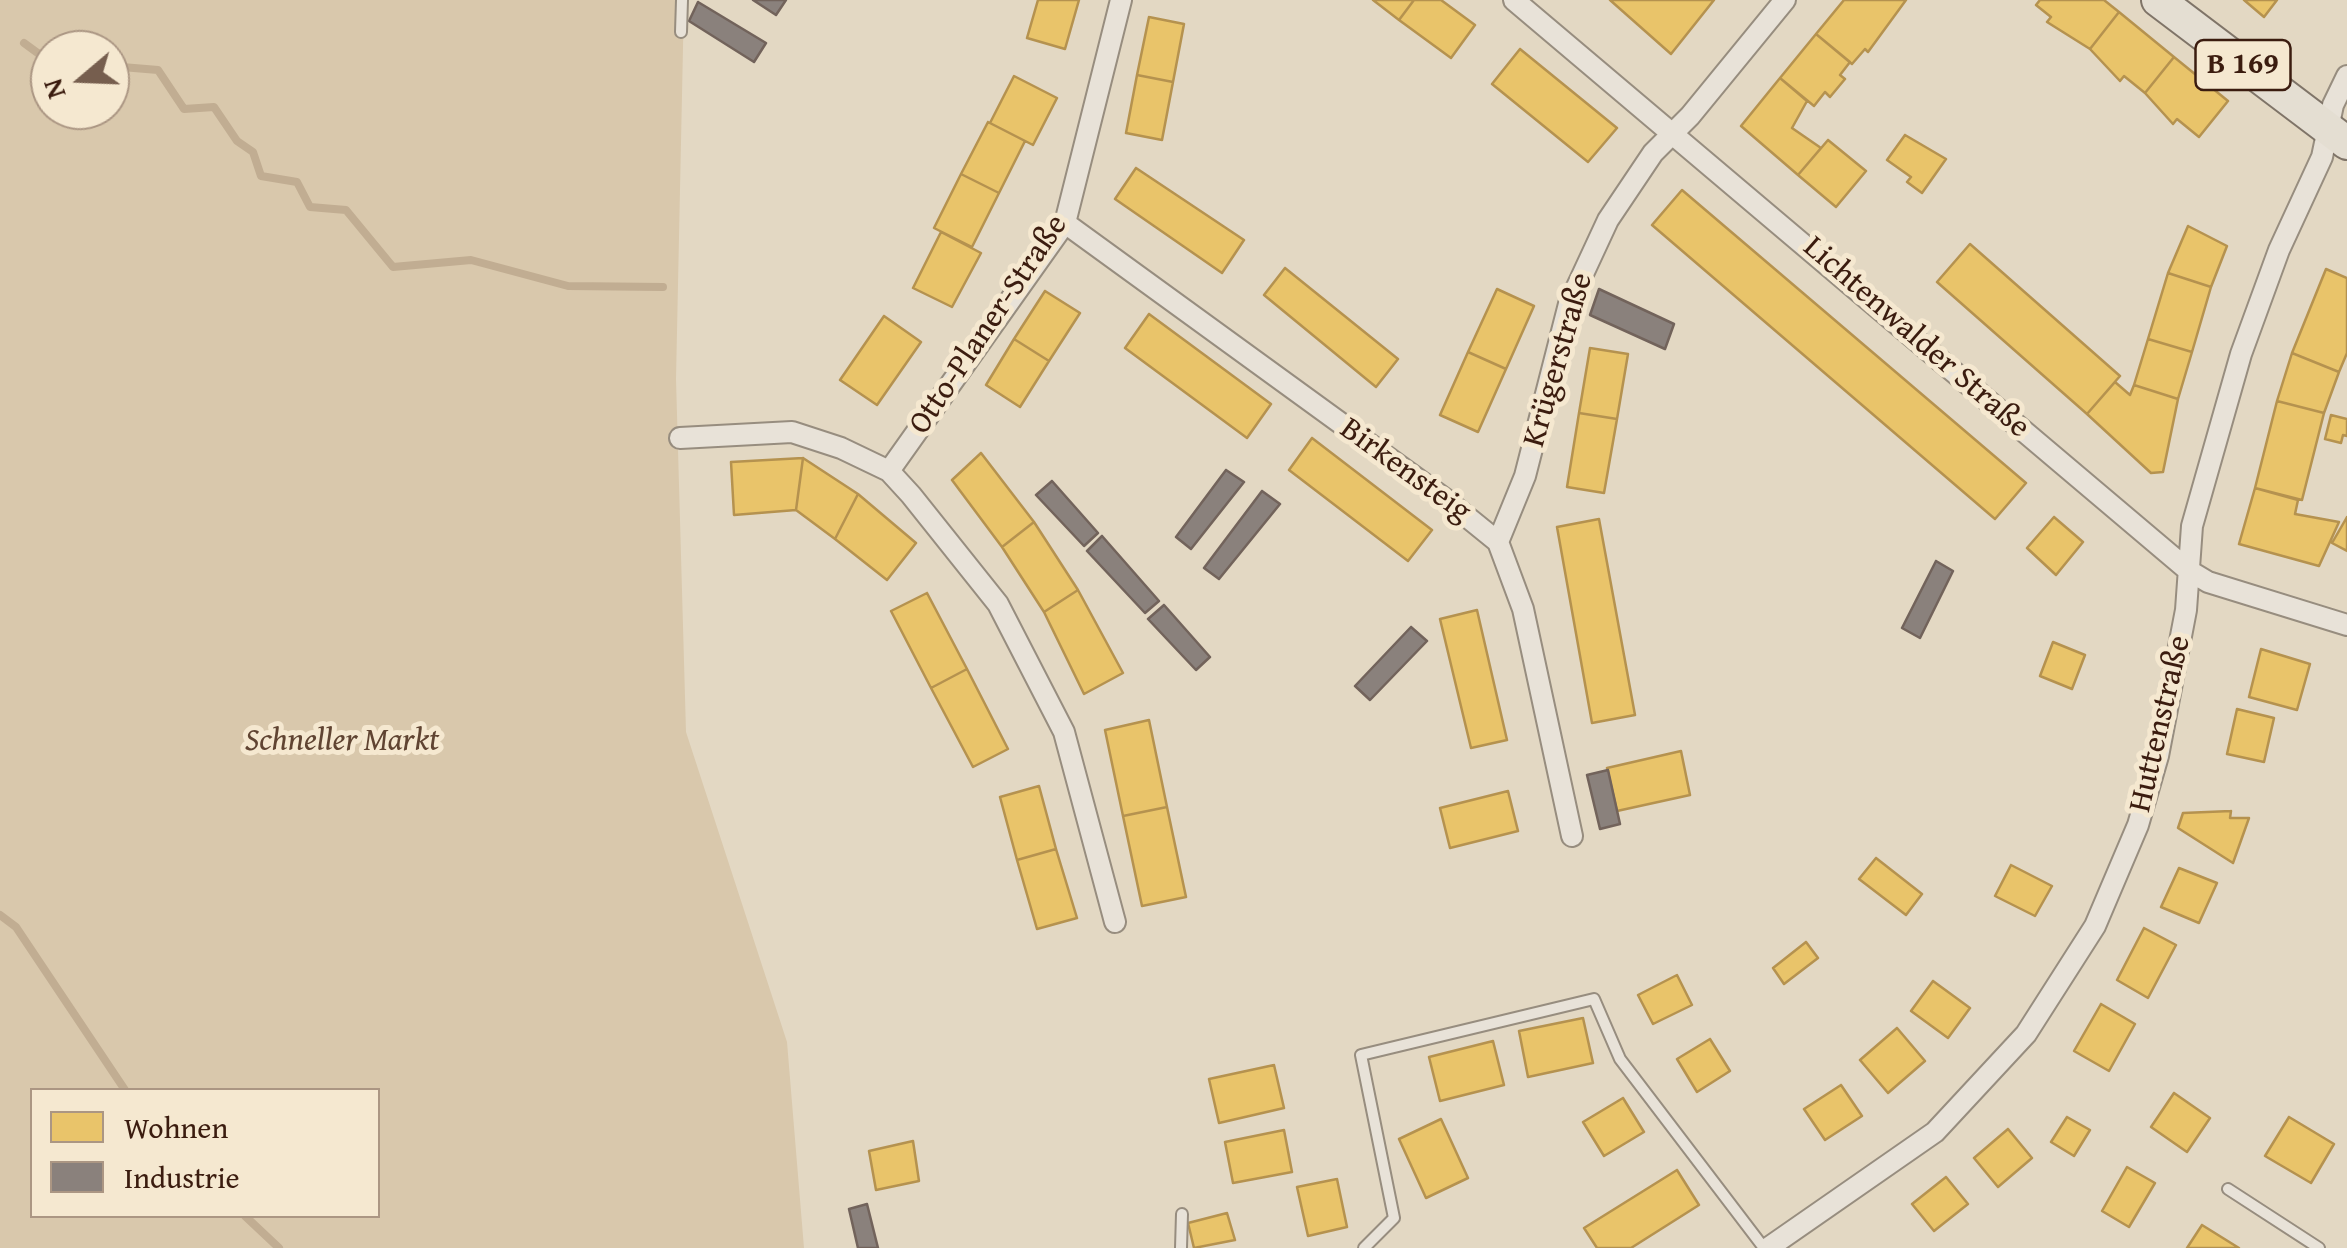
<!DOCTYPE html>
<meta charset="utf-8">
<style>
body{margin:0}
#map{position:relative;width:2347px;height:1248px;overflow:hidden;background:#e3d8c3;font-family:"Gentium Book Plus",serif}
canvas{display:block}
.legend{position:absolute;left:30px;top:1088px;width:350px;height:130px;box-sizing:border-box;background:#f5e8d0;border:2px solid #ab9683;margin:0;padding:12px 18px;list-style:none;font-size:30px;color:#3b1c0f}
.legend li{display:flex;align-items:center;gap:20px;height:50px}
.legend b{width:50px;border:2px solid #ab9683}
.north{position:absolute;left:30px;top:30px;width:100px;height:100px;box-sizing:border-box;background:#f5e8d0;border:2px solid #ab9683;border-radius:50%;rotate:251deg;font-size:28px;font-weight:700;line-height:40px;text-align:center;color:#3b1c0f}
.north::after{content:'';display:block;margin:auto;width:35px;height:45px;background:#765e4e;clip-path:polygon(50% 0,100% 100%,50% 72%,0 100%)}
</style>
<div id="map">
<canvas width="2347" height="1248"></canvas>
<ul class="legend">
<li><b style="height:28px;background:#e9c46a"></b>Wohnen</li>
<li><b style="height:28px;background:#8a817c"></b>Industrie</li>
</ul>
<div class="north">N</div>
</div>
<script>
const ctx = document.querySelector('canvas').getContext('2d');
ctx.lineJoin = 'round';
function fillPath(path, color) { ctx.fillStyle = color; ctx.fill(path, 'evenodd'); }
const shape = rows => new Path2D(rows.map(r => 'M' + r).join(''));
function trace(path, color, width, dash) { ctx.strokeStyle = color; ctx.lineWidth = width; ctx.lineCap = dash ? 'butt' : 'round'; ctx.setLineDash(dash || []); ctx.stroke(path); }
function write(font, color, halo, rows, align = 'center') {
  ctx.font = font + ' "Gentium Book Plus",serif'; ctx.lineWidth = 10; ctx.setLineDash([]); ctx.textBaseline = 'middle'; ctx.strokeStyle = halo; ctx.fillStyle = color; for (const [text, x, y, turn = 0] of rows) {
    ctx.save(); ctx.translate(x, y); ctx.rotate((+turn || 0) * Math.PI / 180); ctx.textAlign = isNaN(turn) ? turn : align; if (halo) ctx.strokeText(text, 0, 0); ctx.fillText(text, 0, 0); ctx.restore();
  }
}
const green = shape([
 [0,0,684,0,676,379,686,732,787,1042,804,1248,0,1248],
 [50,50,110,50,110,110,50,110],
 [32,1090,378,1090,378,1216,32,1216]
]);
const homes = shape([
 [1038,0,1079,0,1065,49,1027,38,1038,0],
 [1373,0,1414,0,1399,20,1373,0],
 [1414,0,1441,0,1475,25,1451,58,1399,20,1414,0],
 [1610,0,1714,0,1671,54,1610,0],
 [1844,0,1906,0,1868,52,1865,49,1852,64,1816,34,1844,0],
 [2040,0,2104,0,2119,12,2090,49,2047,22,2051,17,2036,5,2040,0],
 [2244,0,2277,0,2264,17,2244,0],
 [2119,12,2174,57,2145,93,2124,76,2120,81,2090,49,2119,12],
 [1149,17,1184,24,1173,82,1137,75,1149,17],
 [1816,34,1850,62,1840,75,1845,79,1830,97,1825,92,1814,106,1780,78,1816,34],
 [1520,49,1617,128,1588,162,1492,84,1520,49],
 [2174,57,2228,101,2199,137,2177,119,2173,124,2145,93,2174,57],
 [1137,75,1173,82,1162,140,1126,133,1137,75],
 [1014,76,1057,98,1033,145,990,123,1014,76],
 [1780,78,1807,101,1792,128,1821,148,1798,175,1741,126,1780,78],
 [988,122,1025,141,999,193,961,174,988,122],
 [1905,135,1946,159,1922,193,1907,182,1911,177,1887,160,1905,135],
 [1828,140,1866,171,1836,207,1798,175,1828,140],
 [1136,168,1244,240,1222,273,1115,199,1136,168],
 [961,174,999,193,972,247,934,228,961,174],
 [1682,190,2026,483,1995,519,1652,225,1682,190],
 [2188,226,2227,246,2211,287,2168,273,2188,226],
 [941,232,981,253,952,307,913,288,941,232],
 [1970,244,2120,376,2087,414,1937,282,1970,244],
 [1285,268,1398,359,1376,387,1264,295,1285,268],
 [2326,269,2347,278,2347,353,2339,372,2292,353,2326,269],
 [2168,273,2211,287,2192,352,2148,339,2168,273],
 [1497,289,1534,306,1506,369,1468,352,1497,289],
 [1045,291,1080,313,1049,361,1014,339,1045,291],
 [1149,314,1271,404,1247,438,1125,348,1149,314],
 [884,316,921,342,877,405,840,380,884,316],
 [1014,339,1049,361,1020,407,986,385,1014,339],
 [2148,339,2192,352,2178,399,2134,385,2148,339],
 [1590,348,1628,354,1617,419,1579,413,1590,348],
 [1468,352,1506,369,1478,432,1440,415,1468,352],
 [2292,353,2339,372,2324,413,2277,401,2292,353],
 [2115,382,2130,395,2134,385,2178,399,2163,472,2151,473,2087,414,2115,382],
 [2277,401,2324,413,2302,500,2255,488,2277,401],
 [1579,413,1617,419,1604,493,1567,487,1579,413],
 [2331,415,2347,419,2347,436,2343,435,2341,443,2325,439,2331,415],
 [1312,438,1432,530,1408,561,1289,470,1312,438],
 [981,453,1034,522,1002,547,952,480,981,453],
 [803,458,858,494,835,539,796,510,803,458],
 [803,458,796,510,734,515,731,462,803,458],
 [2255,488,2298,500,2295,514,2339,522,2319,566,2239,544,2255,488],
 [858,494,916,543,887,580,835,539,858,494],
 [2054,517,2083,542,2056,575,2027,548,2054,517],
 [2347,517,2347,551,2332,543,2347,517],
 [1599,519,1635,715,1592,723,1557,527,1599,519],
 [1034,522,1078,590,1044,612,1002,547,1034,522],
 [1078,590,1123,673,1084,694,1044,612,1078,590],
 [927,593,967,669,931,688,891,611,927,593],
 [1477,610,1507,740,1471,748,1440,619,1477,610],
 [2053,642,2085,655,2072,689,2040,676,2053,642],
 [2261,649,2310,664,2297,710,2249,697,2261,649],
 [967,669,1008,749,973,767,931,688,967,669],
 [2237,709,2274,718,2264,762,2227,754,2237,709],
 [1149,720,1167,807,1123,816,1105,730,1149,720],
 [1681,751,1690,795,1617,811,1607,768,1681,751],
 [1039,786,1056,849,1017,860,1000,797,1039,786],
 [1508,791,1518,831,1450,848,1440,808,1508,791],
 [1167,807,1186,897,1142,906,1123,816,1167,807],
 [2231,811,2230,818,2249,818,2233,863,2178,828,2183,813,2231,811],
 [1056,849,1077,918,1037,929,1017,860,1056,849],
 [1876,858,1922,894,1906,915,1859,879,1876,858],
 [2011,865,2052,886,2035,916,1995,896,2011,865],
 [2179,868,2217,883,2199,923,2161,907,2179,868],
 [2144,928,2176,945,2148,998,2117,980,2144,928],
 [1806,942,1818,958,1784,984,1773,968,1806,942],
 [1677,975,1692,1005,1653,1024,1638,995,1677,975],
 [1933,981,1970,1008,1948,1038,1911,1011,1933,981],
 [2101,1004,2135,1024,2109,1071,2074,1051,2101,1004],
 [1583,1018,1593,1063,1528,1077,1519,1031,1583,1018],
 [1897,1028,1925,1061,1888,1093,1860,1060,1897,1028],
 [1710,1039,1730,1071,1697,1092,1677,1059,1710,1039],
 [1493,1041,1504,1085,1440,1101,1429,1057,1493,1041],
 [1274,1065,1284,1108,1219,1123,1209,1079,1274,1065],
 [1841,1085,1862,1116,1825,1140,1804,1109,1841,1085],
 [2174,1093,2210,1118,2187,1152,2151,1127,2174,1093],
 [1623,1098,1644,1132,1604,1156,1583,1122,1623,1098],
 [2067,1117,2090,1130,2074,1156,2051,1142,2067,1117],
 [2289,1117,2334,1144,2311,1183,2265,1156,2289,1117],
 [1441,1119,1468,1178,1426,1198,1399,1139,1441,1119],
 [2008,1129,2032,1158,1998,1187,1974,1158,2008,1129],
 [1284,1130,1292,1172,1233,1183,1225,1142,1284,1130],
 [913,1141,919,1181,876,1190,869,1151,913,1141],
 [2127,1167,2155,1183,2129,1227,2102,1211,2127,1167],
 [1677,1170,1699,1205,1631,1248,1597,1248,1584,1228,1677,1170],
 [1946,1177,1968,1204,1934,1231,1912,1204,1946,1177],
 [1337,1179,1347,1227,1308,1236,1297,1187,1337,1179],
 [1227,1213,1235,1240,1194,1248,1188,1223,1227,1213],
 [2202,1225,2239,1248,2187,1248,2202,1225]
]);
const industry = shape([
 [753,0,786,0,776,15,753,0],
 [698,2,766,43,754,62,689,21,698,2],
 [1599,289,1674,324,1665,349,1590,315,1599,289],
 [1226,470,1244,482,1191,549,1176,537,1226,470],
 [1052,481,1098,533,1084,546,1036,495,1052,481],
 [1262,491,1280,504,1219,579,1204,568,1262,491],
 [1102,536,1159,601,1145,613,1087,551,1102,536],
 [1936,561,1953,571,1920,638,1902,628,1936,561],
 [1164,605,1210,657,1196,670,1148,619,1164,605],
 [1411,627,1427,641,1370,700,1355,686,1411,627],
 [1608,770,1620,824,1600,829,1587,775,1608,770],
 [867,1204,878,1248,858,1248,849,1209,867,1204]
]);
const stream = shape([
 [24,43,50,62],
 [110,66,158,70,184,109,214,107,237,141,253,152,261,176,297,182,310,207,346,210,393,267,471,260,568,286,663,287],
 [0,915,16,927,125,1090],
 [245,1216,279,1248]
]);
const service = shape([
 [681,32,682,0],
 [2228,1189,2319,1248],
 [1181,1248,1182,1214],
 [1364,1248,1394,1218,1361,1055,1594,999,1620,1059,1764,1248]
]);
const minor = shape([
 [1514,0,2188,570,2208,582,2347,625],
 [1065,223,1445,499,1498,542,1523,609,1572,836],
 [680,438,792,432,841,448,889,471,911,495,998,604,1064,732,1115,922],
 [889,471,1065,223,1121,0],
 [1498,542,1525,476,1569,304,1608,220,1653,153,1690,116,1785,0],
 [1768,1248,1935,1132,2026,1034,2095,926,2138,825,2158,756,2186,610,2192,526,2241,354,2279,250,2322,157,2333,105,2347,76]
]);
const primary = shape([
 [2158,0,2347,143]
]);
const shields = [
 [2243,65,95]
];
const shieldNames = [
 ["B 169",2243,65]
];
const streetNames = [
 ["Otto-Planer-Straße",989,325,-56],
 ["Lichtenwalder Straße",1916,338,41],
 ["Krügerstraße",1559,360,-74],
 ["Birkensteig",1405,471,36],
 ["Huttenstraße",2161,724,-77]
];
const parkNames = [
 ["Schneller Markt",342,742]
];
fillPath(green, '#d9c8ac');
fillPath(homes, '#e9c46a');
trace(homes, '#b5924f', 2.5);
fillPath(industry, '#8a817c');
trace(industry, '#72635b', 2.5);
trace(stream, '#c1ad92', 8);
trace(service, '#978d7f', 14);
trace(minor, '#978d7f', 24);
trace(primary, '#7f7468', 36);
trace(service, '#e8e2d8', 10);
trace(minor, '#e8e2d8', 20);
trace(primary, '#e4ded2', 32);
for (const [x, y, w] of shields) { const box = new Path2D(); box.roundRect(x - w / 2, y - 25, w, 50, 8); ctx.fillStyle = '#f5e8d0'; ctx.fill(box); trace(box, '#3b1c0f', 2.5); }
write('bold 30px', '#3b1c0f', null, shieldNames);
write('32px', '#3b1c0f', '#f5e8d0', streetNames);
write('italic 32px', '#604432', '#f5e8d0', parkNames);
</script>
